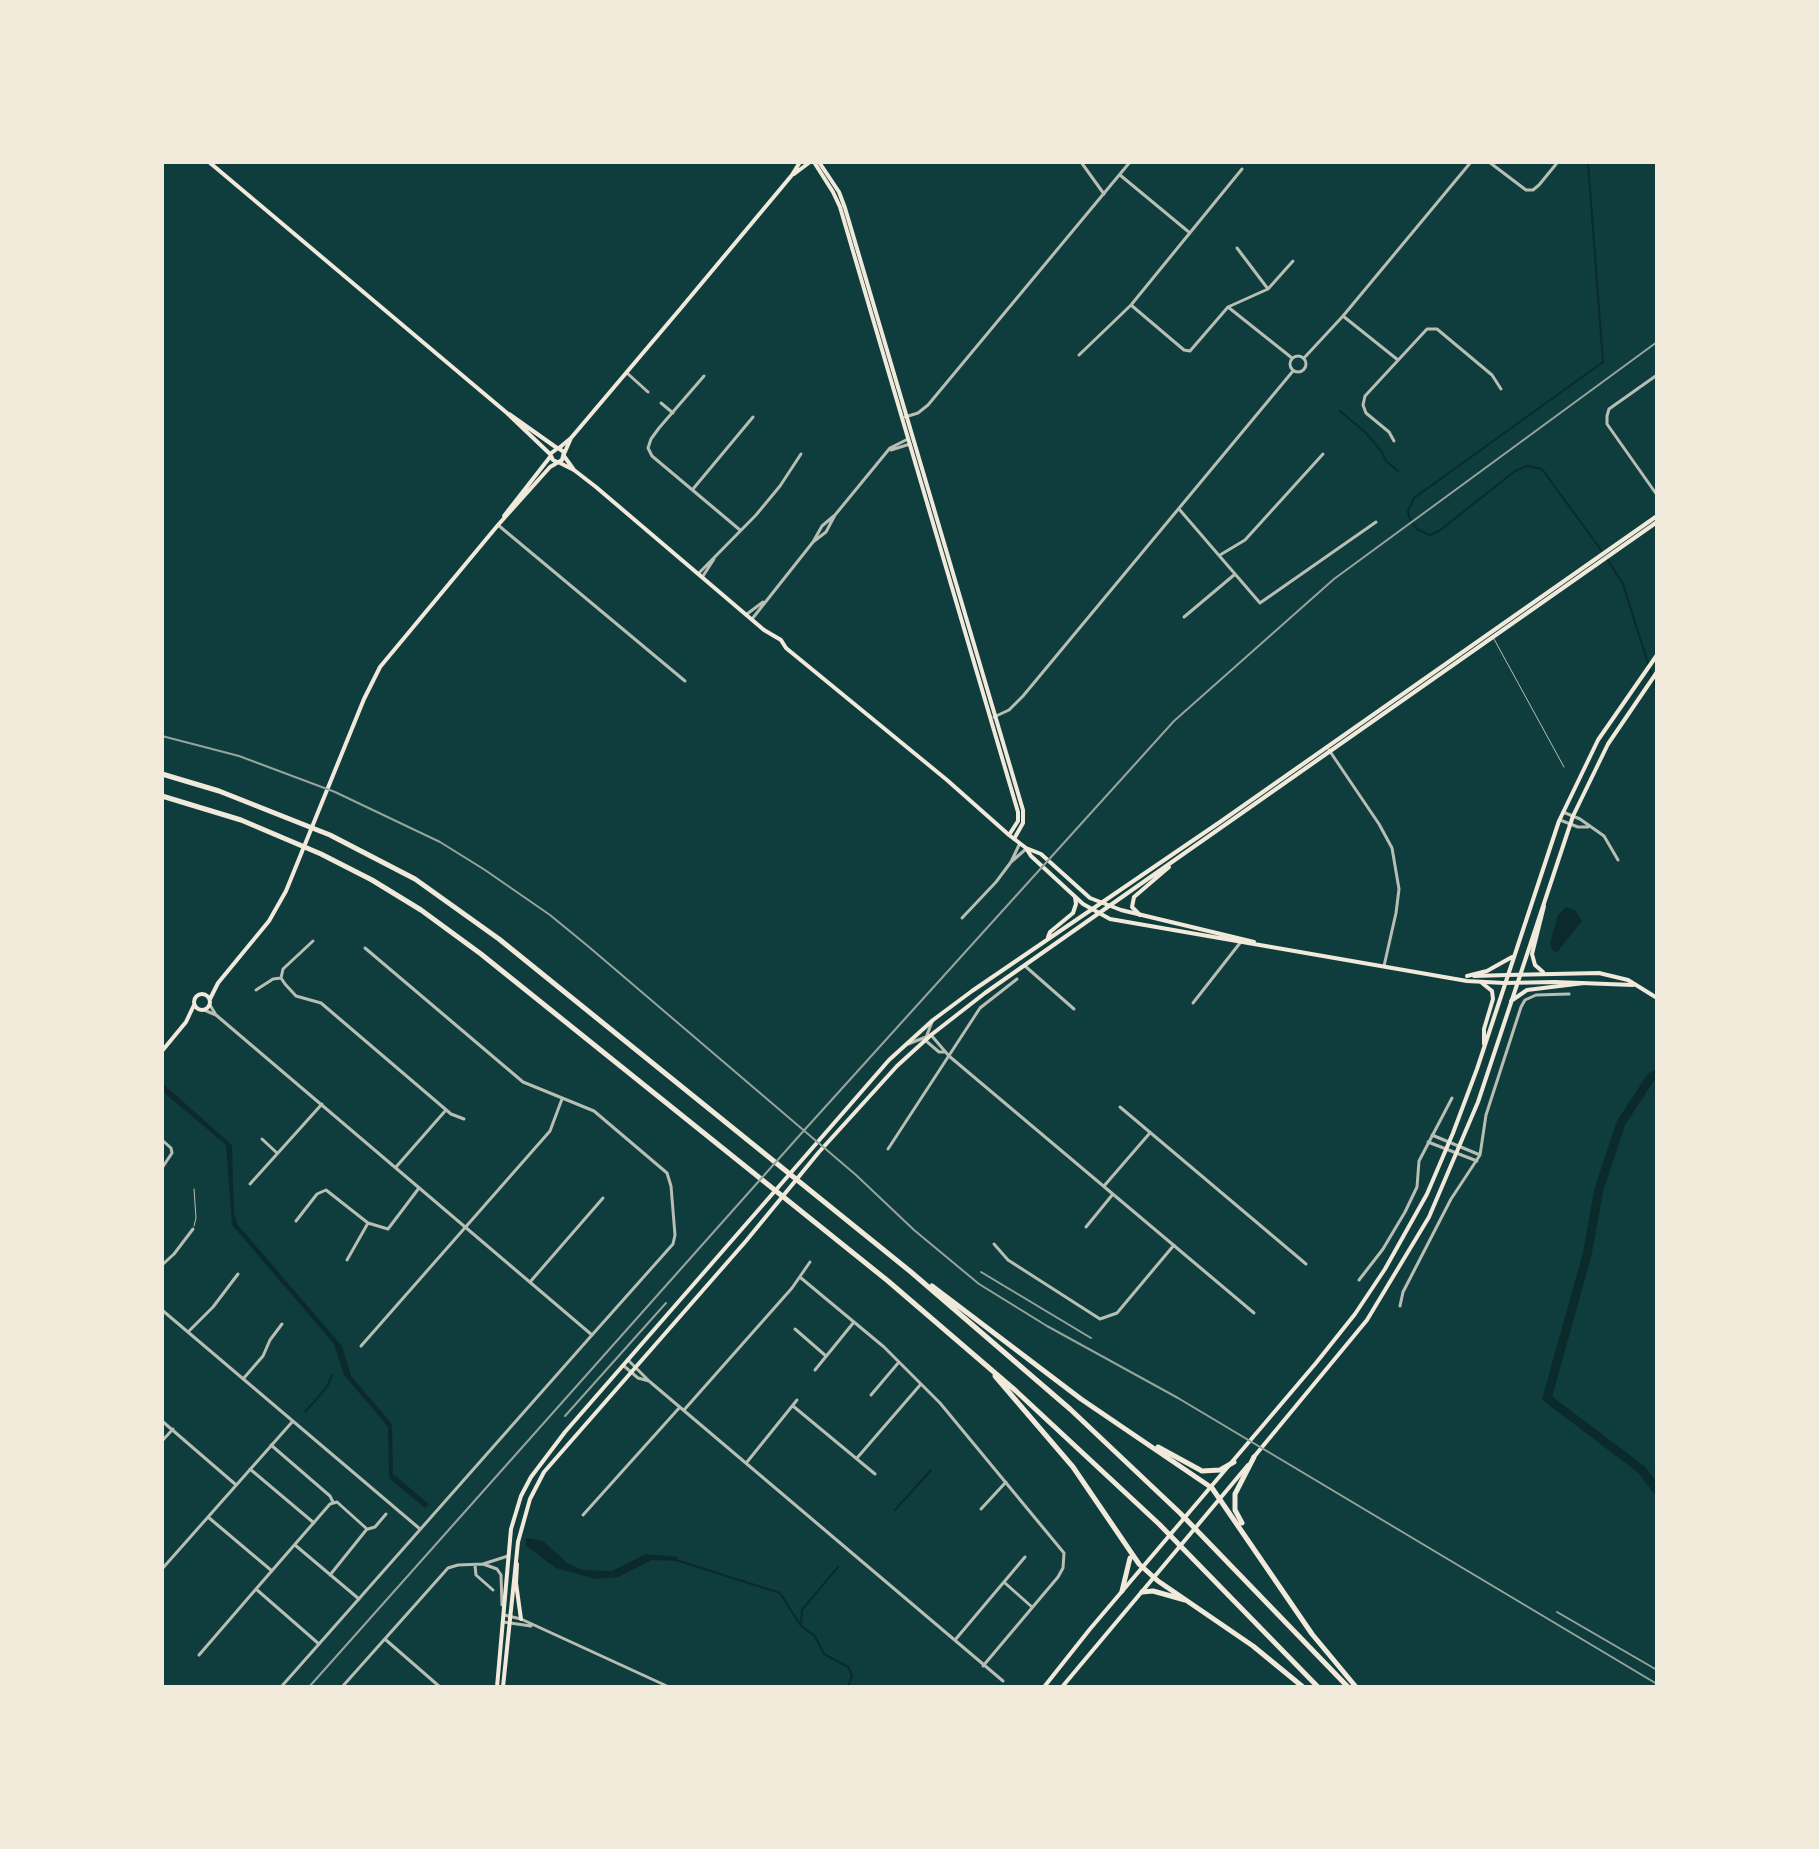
<!DOCTYPE html>
<style>
body{margin:0}
#map{position:relative;width:1819px;height:1849px;overflow:hidden;background:#0f3d3e;font-family:Roboto,sans-serif}
canvas{display:block}
.frame{position:absolute;inset:0;border:164px solid #f1e9da;pointer-events:none}
</style>
<div id="map">
<canvas width="1819" height="1849"></canvas>
<div class="frame"></div>
</div>
<script>
const ctx = document.querySelector('canvas').getContext('2d');
ctx.lineJoin = 'round';
function fillPath(path, color) { ctx.fillStyle = color; ctx.fill(path, 'evenodd'); }
const shape = rows => new Path2D(rows.map(r => 'M' + r).join(''));
function trace(path, color, width, dash) { ctx.strokeStyle = color; ctx.lineWidth = width; ctx.lineCap = dash ? 'butt' : 'round'; ctx.setLineDash(dash || []); ctx.stroke(path); }
const water = shape([
 [1566,907,1575,910,1582,921,1557,952,1552,950,1550,943,1558,915],
 [162,1083,232,1145,234,1213,238,1225,342,1346,351,1376,392,1424,393,1474,429,1504,425,1508,389,1478,388,1427,344,1375,334,1344,232,1225,226,1145,162,1091],
 [526,1538,543,1541,567,1563,583,1570,612,1571,646,1554,678,1557,678,1561,652,1560,618,1577,596,1579,556,1568,526,1546]
]);
const stream = shape([
 [1588,162,1603,362,1414,498,1408,511,1409,517,1417,529,1430,535,1439,531,1515,471,1527,466,1542,469,1604,554],
 [1340,411,1365,432,1382,452,1386,461,1398,471],
 [1607,559,1623,584,1657,692],
 [305,1412,327,1387,332,1375],
 [895,1510,931,1470],
 [676,1560,780,1593,801,1626,815,1636,824,1654,848,1667,852,1675,848,1687],
 [801,1625,802,1610,838,1567]
]);
const river = shape([
 [1657,1074,1651,1077,1621,1123,1599,1189,1587,1255,1547,1398,1642,1470,1657,1490]
]);
const service = shape([
 [1494,639,1564,767],
 [194,1189,196,1218,194,1226]
]);
const minor = shape([
 [1081,162,1104,194],
 [1489,162,1526,190,1533,190,1539,185,1557,163],
 [1120,175,1190,233],
 [1237,248,1268,289],
 [1131,305,1184,350,1190,351,1228,307,1268,289,1293,261],
 [1228,307,1292,358],
 [1343,316,1398,360],
 [1079,355,1131,305,1242,169],
 '1290 364a8 8 0 1 1 16 0a8 8 0 1 1-16 0Z',
 [1304,358,1343,316,1471,162],
 [627,373,648,392],
 [1657,375,1609,409,1607,416,1607,424,1657,495],
 [704,376,659,428,651,439,648,448,652,456,740,530],
 [661,403,673,413],
 [1394,441,1389,432,1366,413,1363,405,1365,396,1427,329,1437,329,1492,375,1501,389],
 [891,450,910,444],
 [693,489,753,417],
 [1179,509,1260,603,1376,522],
 [498,525,685,681],
 [813,542,826,532,835,515,890,448,908,439],
 [1220,555,1245,540,1323,454],
 [698,574,756,515,780,486,801,454],
 [703,576,714,559],
 [747,614,763,602],
 [1184,617,1234,575],
 [752,619,813,542,822,526,835,515],
 [994,717,1009,710,1023,696,1293,371],
 [1329,750,1379,824,1392,848,1399,889,1396,913,1384,966],
 [1563,812,1580,819,1604,836,1618,860],
 [1560,820,1578,827,1588,827],
 [1011,862,1026,849],
 [962,918,996,882,1011,862,1020,843],
 [313,941,283,969,281,978,285,984,296,996,321,1003,451,1114,464,1119],
 [365,948,523,1082,594,1111,667,1173,671,1186,675,1235,673,1244,592,1335],
 [1025,966,1074,1009],
 [256,990,273,979,281,978],
 [1193,1003,1240,943],
 [932,1022,925,1040,939,1052,945,1052],
 [908,1044,931,1035,949,1056,1254,1313],
 [1120,1107,1306,1264],
 [1432,1135,1480,1155],
 [262,1139,277,1153],
 [162,1140,171,1148,172,1153,162,1168],
 [1428,1142,1477,1161],
 [888,1149,980,1008,1017,979],
 [396,1167,446,1110],
 [250,1184,322,1104],
 [1104,1186,1149,1134],
 [296,1221,317,1194,326,1190,368,1223,388,1229,419,1188],
 [1086,1227,1113,1194],
 [994,1244,1008,1260,1100,1319,1117,1313,1174,1245],
 [347,1260,368,1223],
 [162,1265,174,1254,193,1229],
 [801,1278,884,1347,940,1403,1064,1553,1063,1568,1058,1577,983,1666],
 [1359,1280,1383,1249,1405,1212,1417,1187,1419,1161,1452,1098],
 [530,1282,603,1198],
 [1400,1306,1403,1292,1451,1199,1480,1155,1486,1115,1521,1007,1525,1000,1536,995,1569,994],
 [162,1310,420,1529],
 [795,1329,826,1356],
 [188,1332,213,1307,238,1274],
 [361,1346,550,1131,562,1099],
 [629,1361,649,1381,1003,1681],
 [624,1366,638,1378,649,1381],
 [815,1370,854,1322],
 [243,1379,263,1356,270,1340,282,1324],
 [871,1395,899,1362],
 [793,1406,875,1474],
 [684,1410,792,1288,810,1262],
 [162,1421,235,1484],
 [162,1441,173,1429],
 [271,1445,330,1496,333,1502],
 [857,1458,921,1384],
 [747,1462,797,1400],
 [250,1469,314,1523],
 [981,1509,1006,1482],
 [583,1515,680,1407],
 [208,1517,272,1571],
 [368,1529,375,1527,386,1514],
 [295,1545,359,1599],
 [483,1564,497,1569,501,1575,502,1605],
 [475,1565,476,1575,493,1590],
 [162,1569,293,1421],
 [1005,1583,1032,1607],
 [256,1589,330,1504,337,1502,367,1529,330,1575],
 [504,1615,521,1619,669,1687],
 [503,1622,531,1626],
 [386,1640,440,1687],
 [955,1640,1025,1557],
 [199,1655,256,1589,319,1644],
 [342,1687,448,1568,458,1565,483,1564,508,1556]
]);
const tertiary = shape([
 [905,417,918,413,928,405,1130,162],
 [210,1005,216,1015,592,1335,281,1687],
 [204,1010,216,1015]
]);
const secondary = shape([
 [209,162,507,413,550,454],
 [814,162,833,192,840,207,1018,812,1018,821,1009,835],
 [819,162,839,192,845,208,1023,810,1023,823,1014,839],
 [794,174,810,162],
 [509,414,557,448],
 [559,448,571,438,681,308,792,175,800,162],
 [564,454,571,438],
 [564,456,574,470],
 [558,462,574,470,596,487,764,630,781,640,786,648,947,780,1009,835,1026,848,1041,854,1090,898,1121,910,1254,942],
 [504,516,550,457],
 [1026,848,1031,856,1083,904,1110,919,1467,981,1504,983],
 [1474,976,1507,975],
 '194 1002a8 8 0 1 1 16 0a8 8 0 1 1-16 0Z',
 [210,999,218,983,269,921,286,891,364,699,380,667,498,525,550,467,562,460,564,452,558,448,550,454,553,460,557,462],
 [162,1051,186,1022,194,1005]
]);
const primary = shape([
 [1507,975,1599,973,1628,980,1657,998],
 [1505,983,1555,982,1633,985]
]);
const trunk = shape([
 [1140,915,1132,907,1134,897,1169,867],
 [1048,937,1050,932,1073,913,1076,904,1075,897],
 [1543,972,1535,965,1532,954,1544,906],
 [1467,976,1487,971,1512,957],
 [1482,983,1492,991,1493,999,1484,1029,1484,1044],
 [1511,1001,1527,990,1584,983],
 [1253,1458,1367,1320,1429,1217,1478,1102,1573,816,1608,744,1657,672],
 [517,1564,516,1583,521,1619],
 [497,1687,511,1529,521,1496,531,1477,565,1432,889,1060,933,1020,972,991,1220,822,1657,516],
 [503,1687,518,1542,530,1499,544,1472,746,1241,819,1152,897,1066,931,1035,985,993,1657,522],
 [1044,1687,1090,1629,1316,1363,1355,1314,1385,1269,1427,1194,1453,1133,1477,1069,1559,821,1598,740,1657,655],
 [1062,1687,1248,1465]
]);
const motorway = shape([
 [162,774,219,791,330,835,415,879,499,939,911,1272,1070,1409,1180,1513,1348,1687],
 [162,796,241,820,321,854,372,880,421,910,481,954,888,1281,1016,1391,1159,1524,1318,1687],
 [932,1286,1081,1399,1212,1488,1312,1634,1356,1687],
 [995,1376,1073,1467,1139,1564,1158,1581,1253,1646,1303,1687],
 [1158,1447,1202,1471,1220,1470,1234,1462],
 [1242,1523,1235,1510,1235,1494,1254,1457],
 [1122,1591,1130,1558],
 [1142,1592,1153,1591,1185,1600]
]);
const rail = shape([
 [162,736,239,756,335,792,440,842,485,870,550,915,589,947,856,1175,914,1230,979,1284,1047,1326,1178,1398,1657,1684],
 [981,1272,1091,1338],
 [565,1416,666,1303],
 [1557,1612,1657,1670],
 [309,1687,799,1136,1174,721,1334,579,1657,342]
]);
fillPath(water, '#0a2a2b');
trace(stream, '#0a2a2b', 2);
trace(river, '#0a2a2b', 9);
trace(service, '#b8beb3', 1);
trace(minor, '#b8beb3', 3);
trace(tertiary, '#b8beb3', 3);
trace(secondary, '#f1e9da', 4);
trace(primary, '#f1e9da', 4);
trace(trunk, '#f1e9da', 4);
trace(motorway, '#f1e9da', 5);
trace(rail, '#97a49c', 2);
</script>
